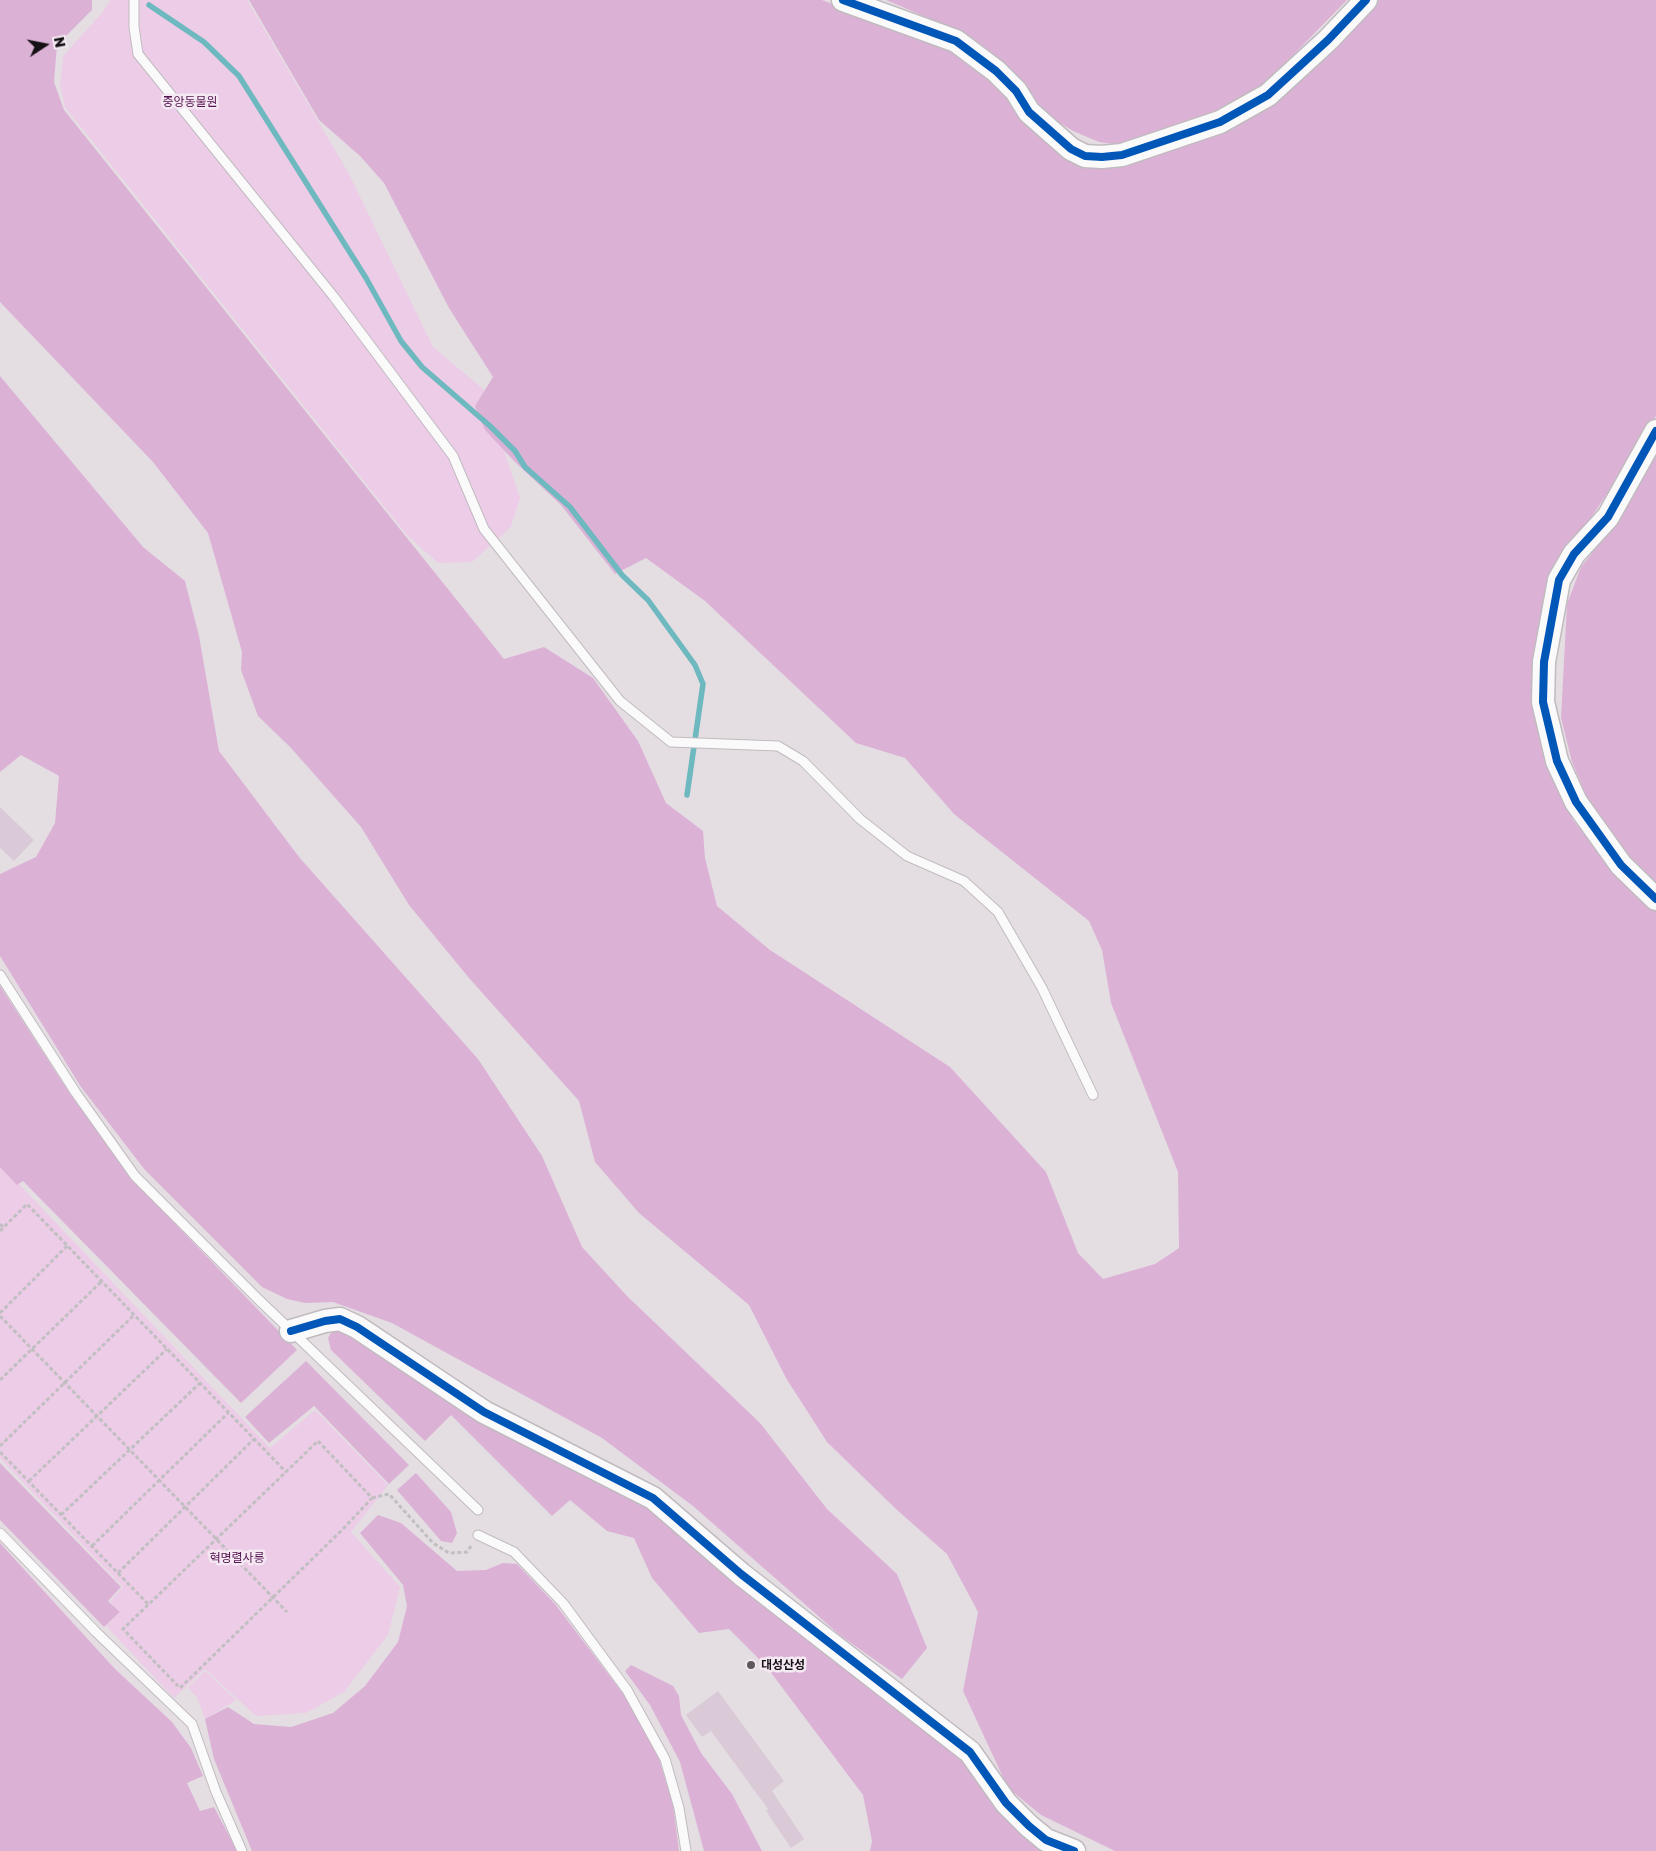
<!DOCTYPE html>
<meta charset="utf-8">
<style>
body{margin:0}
#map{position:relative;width:1656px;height:1851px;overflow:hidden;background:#e4dee3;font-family:"Golos Text",sans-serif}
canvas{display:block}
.north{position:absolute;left:20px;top:20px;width:50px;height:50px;-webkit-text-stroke:4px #f4e8f2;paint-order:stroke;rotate:79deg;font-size:14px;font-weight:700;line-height:20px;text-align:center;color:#151115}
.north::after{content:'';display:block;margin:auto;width:18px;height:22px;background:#151115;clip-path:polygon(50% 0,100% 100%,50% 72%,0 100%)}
</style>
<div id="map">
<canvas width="1656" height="1851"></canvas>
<div class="north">N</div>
</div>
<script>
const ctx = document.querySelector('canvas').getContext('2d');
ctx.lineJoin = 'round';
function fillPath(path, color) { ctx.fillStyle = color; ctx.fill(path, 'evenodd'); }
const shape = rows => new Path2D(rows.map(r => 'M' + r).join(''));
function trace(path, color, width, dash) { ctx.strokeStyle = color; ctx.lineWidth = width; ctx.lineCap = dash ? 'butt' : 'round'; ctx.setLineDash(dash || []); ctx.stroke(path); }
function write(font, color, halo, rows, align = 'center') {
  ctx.font = font + ' "Golos Text","Noto Sans KR",sans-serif'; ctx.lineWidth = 5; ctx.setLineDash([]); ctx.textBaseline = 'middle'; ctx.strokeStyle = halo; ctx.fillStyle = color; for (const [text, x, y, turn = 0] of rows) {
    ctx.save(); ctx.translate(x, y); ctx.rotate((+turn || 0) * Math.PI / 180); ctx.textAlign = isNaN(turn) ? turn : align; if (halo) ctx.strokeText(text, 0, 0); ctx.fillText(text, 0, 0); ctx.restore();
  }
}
const green = shape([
 [110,0,247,0,348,172,433,347,483,389,520,498,511,527,472,562,438,563,407,535,65,107,60,85,63,56,102,13],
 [0,1164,270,1448,315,1410,388,1485,351,1532,400,1587,388,1635,344,1692,306,1713,256,1716,205,1669,174,1698,106,1626,120,1612,110,1601,123,1587,0,1458],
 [205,1671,236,1700,205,1719,197,1697,188,1688]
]);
const forest = shape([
 [0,0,92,0,92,10,57,45,54,82,64,110,504,659,544,647,593,678,638,741,666,803,703,831,705,858,717,906,770,950,950,1067,1046,1172,1078,1253,1103,1279,1155,1264,1179,1248,1178,1172,1111,1003,1102,950,1089,921,954,814,905,758,856,743,705,601,646,558,615,574,561,505,515,462,485,430,475,406,493,377,449,308,384,183,360,156,319,120,249,0,822,0,960,53,1107,167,1123,166,1219,132,1333,48,1379,0,1656,0,1656,416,1640,445,1561,562,1546,751,1573,820,1607,862,1656,909,1656,1851,1115,1851,1041,1815,1008,1788,963,1691,978,1612,947,1554,897,1510,827,1442,786,1378,749,1305,639,1213,595,1162,579,1101,469,978,409,905,361,827,291,748,258,716,241,670,242,652,208,533,153,462,0,302],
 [886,0,1347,0,1262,87,1218,116,1119,145,1099,142,1073,131,1047,115,1020,80,970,36],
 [0,376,143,547,185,581,199,636,219,751,299,857,478,1059,542,1156,582,1247,627,1296,760,1423,827,1509,897,1574,927,1648,902,1679,841,1636,693,1506,602,1438,392,1323,333,1302,305,1303,287,1299,262,1287,145,1170,81,1087,0,956,0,874,36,857,55,823,59,776,21,755,0,772],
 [1656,456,1656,885,1625,857,1594,814,1572,762,1561,718,1567,604,1581,567,1619,519],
 [0,986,70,1094,129,1176,297,1350,241,1403,23,1181,17,1185,0,1167],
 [334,1328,349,1331,642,1500,891,1706,955,1749,1018,1831,1037,1847,1046,1851,870,1851,872,1841,863,1795,766,1666,729,1629,699,1633,652,1578,634,1538,607,1531,570,1500,552,1516,451,1415,425,1441,331,1350,328,1338],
 [306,1361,409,1465,389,1484,314,1406,269,1443,245,1417],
 [0,1463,121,1587,108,1601,120,1612,104,1627,0,1520],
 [416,1473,451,1512,457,1533,452,1543,441,1541,397,1490],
 [378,1515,401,1523,457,1571,486,1570,503,1563,517,1564,555,1604,630,1703,659,1759,673,1805,679,1851,252,1851,214,1759,205,1719,228,1707,254,1724,291,1727,333,1713,365,1686,398,1642,407,1606,403,1585,360,1533],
 [0,1543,115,1669,172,1722,191,1748,203,1776,187,1783,200,1811,214,1807,237,1851,0,1851],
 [631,1665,673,1686,679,1696,681,1715,701,1753,732,1794,762,1851,704,1851,680,1762,650,1705,625,1671]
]);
const stream = shape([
 [149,5,204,42,239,76,366,278,401,341,422,367,490,426,515,451,525,467,570,507,622,575,648,600,695,665,703,684,687,795]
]);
const building = shape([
 [0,807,34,840,14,861,0,848],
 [718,1691,784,1781,772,1791,804,1839,791,1848,766,1811,768,1809,711,1731,702,1737,686,1715]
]);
const path = shape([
 [0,1224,4,1228],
 [0,1231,27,1204,286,1472],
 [0,1313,67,1246],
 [0,1316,287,1612],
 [0,1380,102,1281],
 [318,1441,372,1498,343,1529,180,1688,123,1629,318,1441],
 [0,1446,134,1315],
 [0,1452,148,1604],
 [29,1481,167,1349],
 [372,1498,389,1494,433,1543,449,1553,467,1552,471,1546],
 [61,1515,200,1383],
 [92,1546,228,1413],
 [118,1573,254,1439]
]);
const service = shape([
 [134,0,134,27,138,54,334,297,453,456,484,529,620,701,671,742,778,746,803,761,860,819,907,856,964,881,998,912,1042,988,1093,1095],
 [0,975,76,1093,135,1176,258,1299,478,1510],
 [0,1533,96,1632,192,1724,216,1792,242,1851],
 [478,1535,514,1552,563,1603,627,1690,665,1759,679,1808,686,1851]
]);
const tertiary = shape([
 [843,0,956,41,996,71,1016,91,1029,112,1071,149,1085,156,1102,157,1122,155,1220,122,1268,95,1328,40,1366,0],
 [1656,431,1608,517,1574,554,1559,580,1544,662,1543,702,1557,761,1576,802,1621,865,1656,899],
 [291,1331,325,1321,340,1319,357,1327,484,1412,653,1498,741,1574,970,1752,1006,1803,1029,1826,1046,1840,1074,1851]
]);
const cycleway = shape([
 [843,0,956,41,996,71,1016,91,1029,112,1071,149,1085,156,1102,157,1122,155,1220,122,1268,95,1328,40,1366,0],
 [1656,431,1608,517,1574,554,1559,580,1544,662,1543,702,1557,761,1576,802,1621,865,1656,899],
 [291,1331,325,1321,340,1319,357,1327,484,1412,653,1498,741,1574,970,1752,1006,1803,1029,1826,1046,1840,1074,1851]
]);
const markers = [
 [751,1665,5,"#5d595d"]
];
const parkNames = [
 ["중앙동물원",190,102],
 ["혁명렬사릉",237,1558]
];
const poiNames = [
 ["대성산성",761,1665]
];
fillPath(green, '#edcce7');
fillPath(forest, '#dcb1d6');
trace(stream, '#6eb8bf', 5.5);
fillPath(building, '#dac9d7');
trace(service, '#c0bbbf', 11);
trace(tertiary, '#c0bbbf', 25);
trace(path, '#c1bfc1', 3, [4, 2.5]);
trace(service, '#fbfafb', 9);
trace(tertiary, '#fbfafb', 22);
trace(cycleway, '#0057b8', 8);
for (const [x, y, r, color] of markers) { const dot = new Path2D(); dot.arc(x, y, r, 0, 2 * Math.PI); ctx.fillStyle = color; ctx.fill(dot); trace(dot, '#f4e8f2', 2); }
write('12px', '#54124e', '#f4e8f2', parkNames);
write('bold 12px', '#151115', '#f4e8f2', poiNames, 'left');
</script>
